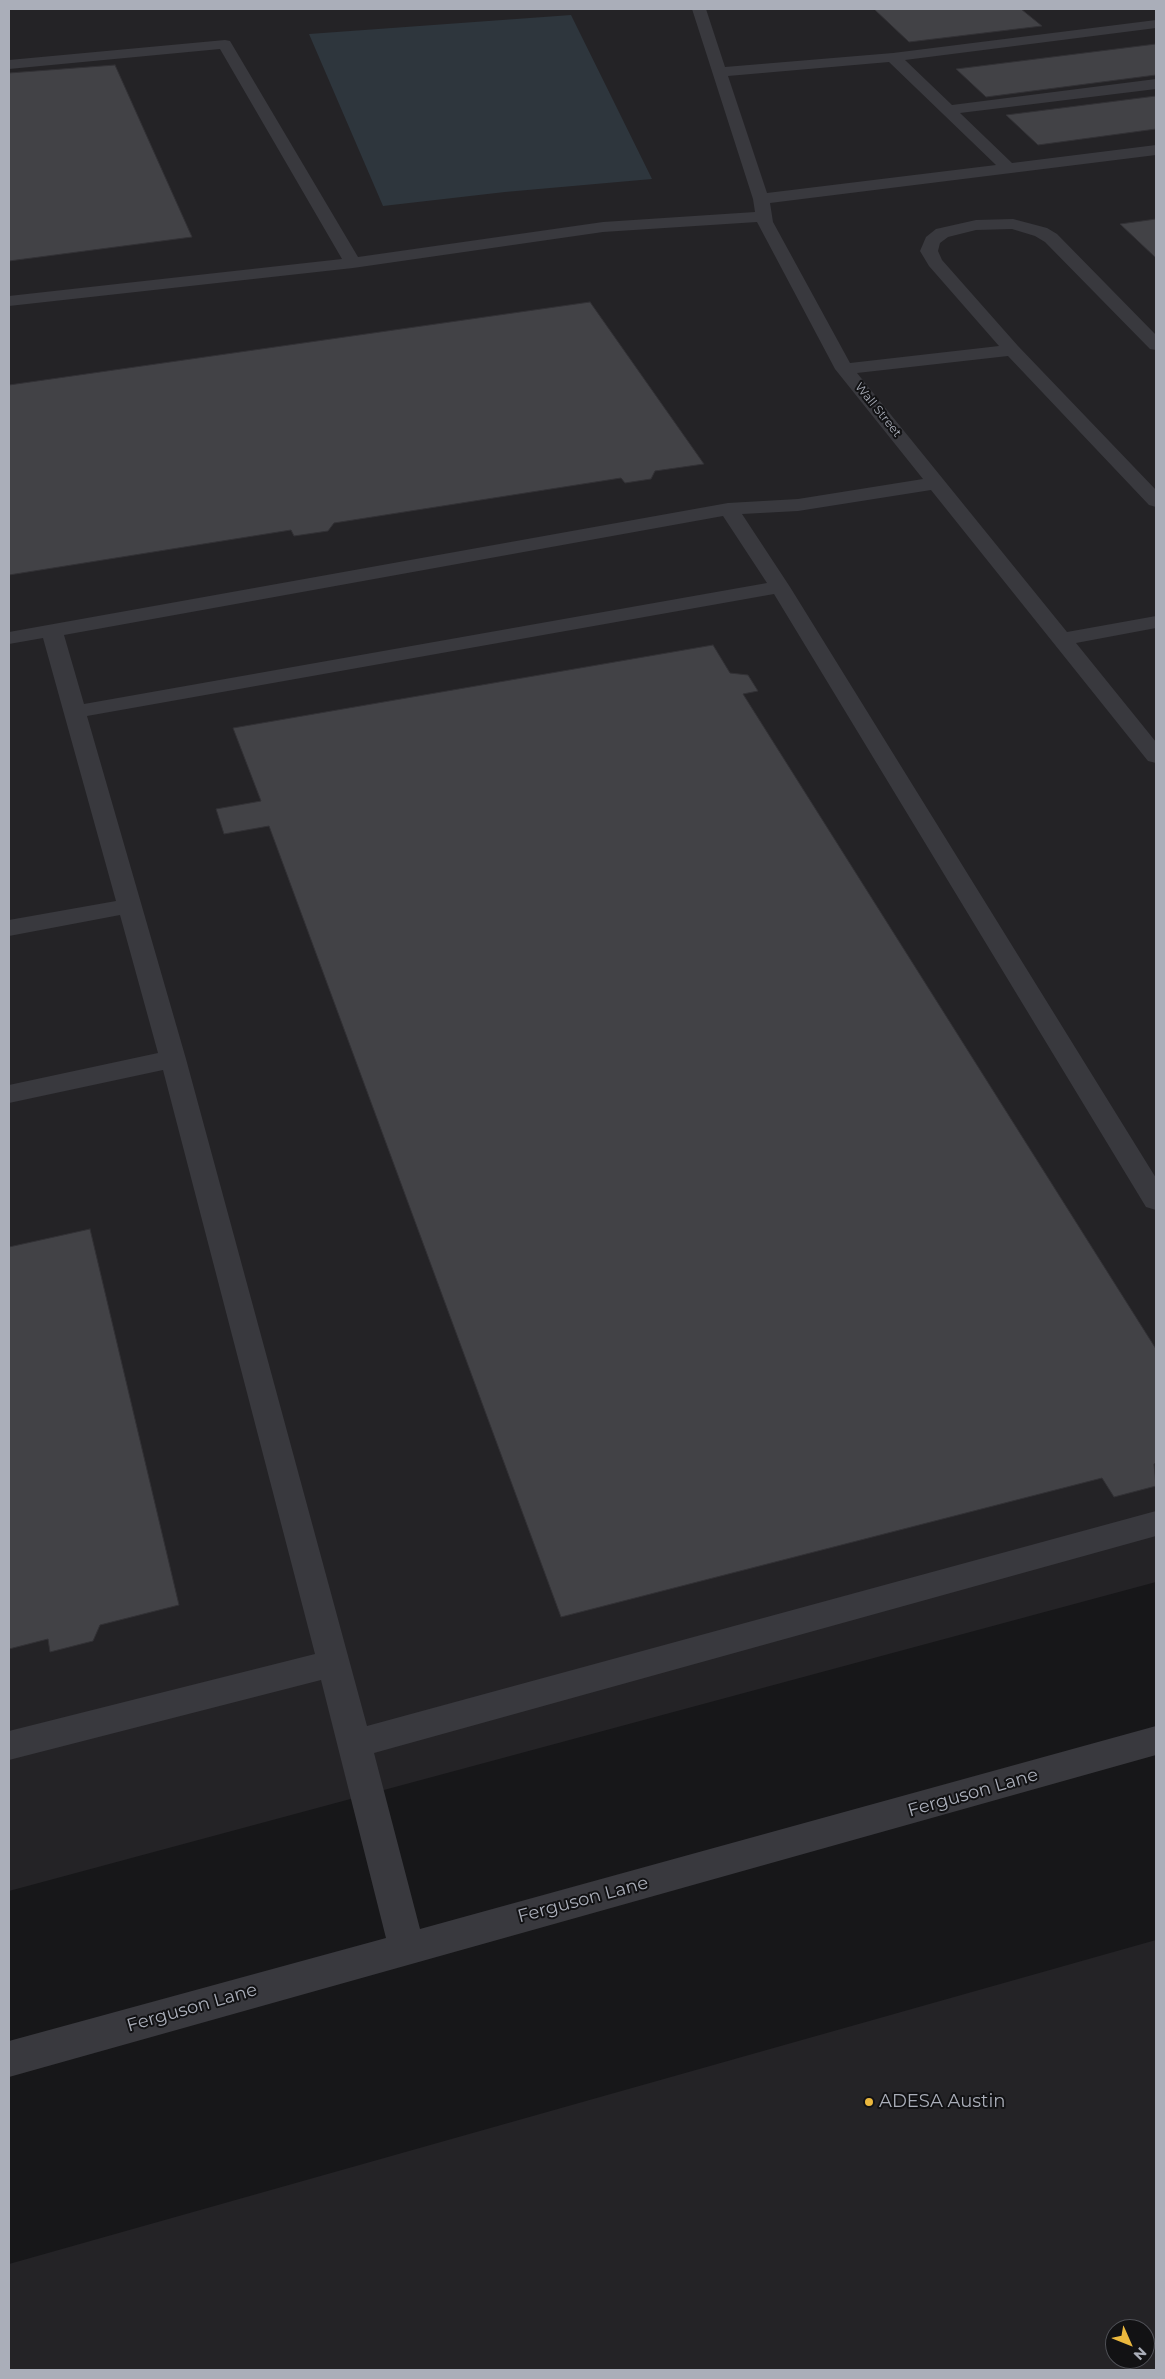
<!DOCTYPE html>
<style>
body{margin:0}
#map{position:relative;width:1165px;height:2379px;overflow:hidden;background:#171719;font-family:Montserrat,sans-serif}
canvas{display:block}
.frame{position:absolute;inset:0;border:10px solid #aaaeb9;pointer-events:none}
.north{position:absolute;left:1105px;top:2319px;width:50px;height:50px;box-sizing:border-box;background:#121214;border:1px solid #4f5056;border-radius:50%;rotate:134deg;font-size:14px;font-weight:700;line-height:20px;text-align:center;color:#aaaeb9}
.north::after{content:'';display:block;margin:auto;width:18px;height:22px;background:#ebb83e;clip-path:polygon(50% 0,100% 100%,50% 72%,0 100%)}
</style>
<div id="map">
<canvas width="1165" height="2379"></canvas>
<div class="frame"></div>
<div class="north">N</div>
</div>
<script>
const ctx = document.querySelector('canvas').getContext('2d');
ctx.lineJoin = 'round';
function fillPath(path, color) { ctx.fillStyle = color; ctx.fill(path, 'evenodd'); }
const shape = rows => new Path2D(rows.map(r => 'M' + r).join(''));
function trace(path, color, width, dash) { ctx.strokeStyle = color; ctx.lineWidth = width; ctx.lineCap = dash ? 'butt' : 'round'; ctx.setLineDash(dash || []); ctx.stroke(path); }
function write(font, color, halo, rows, align = 'center') {
  ctx.font = font + ' Montserrat,sans-serif'; ctx.lineWidth = 4; ctx.setLineDash([]); ctx.textBaseline = 'middle'; ctx.strokeStyle = halo; ctx.fillStyle = color; for (const [text, x, y, turn = 0] of rows) {
    ctx.save(); ctx.translate(x, y); ctx.rotate((+turn || 0) * Math.PI / 180); ctx.textAlign = isNaN(turn) ? turn : align; if (halo) ctx.strokeText(text, 0, 0); ctx.fillText(text, 0, 0); ctx.restore();
  }
}
const built = shape([
 [9,9,1156,9,1156,1582,9,1891],
 [1156,1940,1156,2370,9,2370,9,2264],
 [1115,2329,1145,2329,1145,2359,1115,2359]
]);
const water = shape([
 [571,15,652,179,505,192,383,206,309,34]
]);
const building = shape([
 [874,9,1021,9,1042,26,909,42,874,9],
 [1156,44,1156,75,986,97,956,69,1156,44],
 [115,65,192,237,9,261,9,73,115,65],
 [1156,96,1156,129,1038,145,1006,115,1156,96],
 [1156,219,1156,258,1120,224,1156,219],
 [590,302,704,464,655,471,651,479,625,483,621,478,334,523,328,531,294,536,291,530,9,575,9,385,590,302],
 [713,645,730,673,748,675,758,691,743,694,1156,1349,1156,1463,1154,1464,1156,1486,1114,1497,1102,1478,561,1617,269,826,224,834,216,809,261,801,233,728,713,645],
 [90,1229,179,1605,100,1625,93,1641,50,1652,48,1639,9,1649,9,1247,90,1229]
]);
const minor = shape([
 [692,9,706,9,725,67,893,53,1156,20,1156,28,905,60,952,105,1156,79,1156,89,960,113,1012,163,1156,145,1156,155,770,203,773,222,850,363,999,346,929,266,920,251,926,237,936,229,976,220,1013,219,1047,228,1057,234,1156,335,1156,350,1150,349,1045,242,1035,236,1012,229,976,230,948,237,940,243,938,251,942,260,1018,346,1156,490,1156,507,1149,505,1008,356,857,373,1067,632,1156,616,1156,628,1076,643,1156,742,1156,763,1148,761,931,490,798,511,742,514,790,587,1156,1178,1156,1210,1146,1207,774,594,87,716,186,1059,367,1726,1156,1511,1156,1536,374,1753,420,1929,1156,1726,1156,1755,9,2077,9,2041,386,1938,321,1680,9,1760,9,1731,315,1654,163,1070,9,1103,9,1085,158,1053,120,915,9,936,9,920,116,901,43,638,9,644,9,632,728,503,798,499,923,479,835,369,757,222,603,232,353,268,9,306,9,296,342,259,220,49,9,69,9,60,225,40,230,41,358,257,603,222,755,212,753,199,692,9],
 [889,62,996,165,767,193,728,76,889,62],
 [723,516,767,583,84,704,64,635,723,516]
]);
const markers = [
 [869,2102,5,"#ebb83e"]
];
const farStreetnames = [
 ["Wall Street",878,410,51]
];
const nearStreetnames = [
 ["Ferguson Lane",973,1793,-16],
 ["Ferguson Lane",583,1900,-15],
 ["Ferguson Lane",192,2008,-16]
];
const nearPoinames = [
 ["ADESA Austin",879,2102]
];
fillPath(built, '#242326');
fillPath(water, '#2e363d');
fillPath(building, '#424246');
trace(building, '#323135', 1);
fillPath(minor, '#39393e');
for (const [x, y, r, color] of markers) { const dot = new Path2D(); dot.arc(x, y, r, 0, 2 * Math.PI); ctx.fillStyle = color; ctx.fill(dot); trace(dot, '#121214', 2); }
write('12px', '#aaaeb9', '#121214', farStreetnames);
write('18px', '#aaaeb9', '#121214', nearStreetnames);
write('18px', '#aaaeb9', '#121214', nearPoinames, 'left');
</script>
